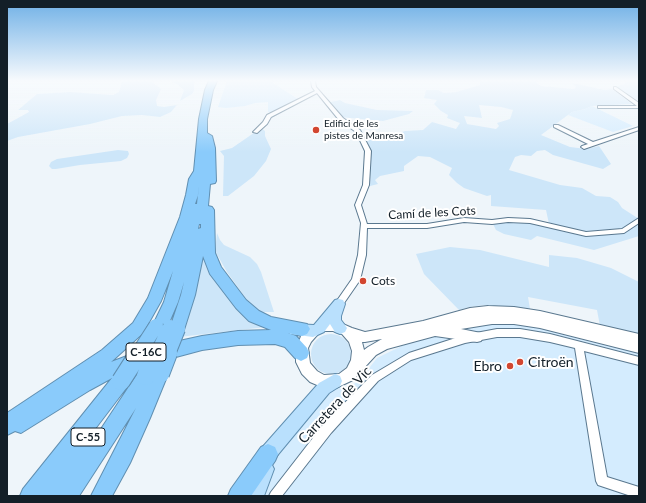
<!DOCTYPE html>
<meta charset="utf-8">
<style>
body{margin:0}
#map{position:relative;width:646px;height:503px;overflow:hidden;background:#eef5fa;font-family:Lato,sans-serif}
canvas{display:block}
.frame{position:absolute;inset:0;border:8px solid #131f28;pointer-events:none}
</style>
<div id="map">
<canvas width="646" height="503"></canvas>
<div class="frame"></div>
</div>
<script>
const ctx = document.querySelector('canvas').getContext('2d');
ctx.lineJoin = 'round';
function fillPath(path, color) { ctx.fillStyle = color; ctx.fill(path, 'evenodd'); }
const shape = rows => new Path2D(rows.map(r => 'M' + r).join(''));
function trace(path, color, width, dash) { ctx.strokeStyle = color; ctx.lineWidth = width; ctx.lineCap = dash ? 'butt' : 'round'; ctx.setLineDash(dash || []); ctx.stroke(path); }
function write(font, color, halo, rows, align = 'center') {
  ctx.font = font + ' Lato,sans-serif'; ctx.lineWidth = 4; ctx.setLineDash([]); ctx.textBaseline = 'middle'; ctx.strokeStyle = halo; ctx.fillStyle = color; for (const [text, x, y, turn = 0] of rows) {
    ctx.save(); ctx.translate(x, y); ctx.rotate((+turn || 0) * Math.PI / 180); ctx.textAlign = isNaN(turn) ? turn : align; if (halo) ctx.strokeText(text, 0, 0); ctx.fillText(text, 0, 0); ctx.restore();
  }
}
const built = shape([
 [227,81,273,81,273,83,298,99,274,112,268,112,268,102,255,103,245,106,226,108,218,107],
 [629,81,639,81,639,101,617,87],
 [592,106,633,126,613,132,568,115,572,112,585,109],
 [504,322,550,329,639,351,639,496,247,496,276,455,334,389,353,385,363,376,377,358,410,342,466,328]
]);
const green = shape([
 [122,81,151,81,161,89,156,100,157,106,164,107,177,105,176,106,171,112,160,117,142,115,122,116,90,124,18,137,7,141,7,124,29,112,28,110,18,110,37,94,70,92,113,95,119,92],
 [170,81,196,81,194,83,194,91,192,94,180,101,184,90,178,85],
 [480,81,535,81,541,86,574,89,576,87,572,83,605,90,612,89,632,104,592,106,585,109,572,112,541,135,570,147,587,149,599,146,611,164,603,169,553,155,545,150,537,151,531,156,521,155,515,157,509,170,560,185,582,188,596,196,610,197,618,202,622,208,639,219,639,236,594,250,537,236,531,240,504,234,496,230,492,222,508,220,549,224,546,210,491,206,491,195,487,196,464,188,457,183,449,175,452,168,430,157,418,156,404,166,404,171,380,176,375,180,378,184,370,186,371,150,363,138,376,136,379,140,405,131,423,130,432,122,456,129,460,123,447,118,448,115,441,111,434,104,437,100,424,98,426,90,438,90,444,93,456,92,480,85],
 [479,105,501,107,513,110,510,119,497,123,499,126,496,129,467,124,464,116,482,118],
 [340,100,345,103,377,110,413,111,409,114,383,121,340,117,326,103],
 [261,128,265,131,265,136,271,149,266,161,254,176,228,196,223,196,224,156,220,151,232,148],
 [118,150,128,151,129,154,127,158,121,161,80,165,56,169,52,169,49,166,51,162,57,159],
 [217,233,220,240,224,245,250,257,257,264,261,272,274,312,261,312,247,300,227,272,215,251],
 [450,247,480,250,549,267,549,255,577,258,611,268,639,282,639,334,600,326,597,310,528,297,530,309,485,305,469,307,459,310,424,274,416,254],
 [204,250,266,327,179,337],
 '311 354a20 20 0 1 1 40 0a20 20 0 1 1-40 0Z'
]);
const street = shape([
 [311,81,315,81,316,87,343,118,360,130,371,151,369,185,361,205,367,224,427,224,464,218,492,220,508,218,530,219,586,232,622,229,639,218,639,223,624,233,586,236,530,223,508,222,492,224,464,222,427,228,367,228,366,255,360,280,342,306,339,307,336,306,335,304,336,302,352,279,358,255,361,223,355,205,363,185,365,151,356,132,339,120,317,93,271,117,267,124,257,133,253,132,263,122,267,115,315,91,312,87,311,81],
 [614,87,616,87,639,103,639,108,598,108,598,106,637,106,614,89,614,87],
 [554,125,558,125,593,142,639,127,639,130,584,149,581,147,582,146,588,144,554,127,554,125],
 [497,329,520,329,550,334,639,357,639,365,584,351,607,477,639,487,639,496,631,496,598,485,596,481,575,348,550,342,520,337,497,337,465,343,411,360,378,381,331,433,282,496,269,496,271,492,323,425,372,375,409,353,465,335,497,329]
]);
const secondary = shape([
 [488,306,514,307,540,311,639,334,639,353,540,328,514,324,492,324,461,329,481,333,483,337,481,341,477,342,435,336,387,349,376,355,353,380,336,388,324,388,310,382,302,374,296,362,296,348,302,334,310,327,322,322,336,321,352,328,365,332,423,321,470,308,488,306],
 [333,331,342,334,349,342,352,351,351,360,347,368,339,374,324,375,317,371,310,363,308,348,311,342,318,334,324,331,333,331],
 [382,339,368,347,364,350,362,342,365,342,382,339]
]);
const primary = shape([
 [339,299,343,300,345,304,341,316,341,320,347,328,345,332,340,334,335,332,330,324,324,332,313,337,290,334,288,330,290,326,295,324,314,325,335,300,339,299],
 [335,374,340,376,342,381,340,386,329,393,271,463,274,469,264,496,246,496,260,463,257,457,259,451,319,383,335,374]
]);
const highway = shape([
 [209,81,217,81,213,90,207,119,207,133,212,136,215,148,216,181,215,183,210,184,208,206,212,207,214,210,215,253,221,267,246,300,259,311,271,317,307,324,310,329,307,334,302,336,288,333,296,336,307,348,309,353,307,358,301,361,295,358,285,347,275,344,238,345,202,350,161,361,155,358,153,353,155,348,161,345,202,336,238,331,271,330,249,321,236,308,210,274,203,256,195,295,183,333,178,335,173,333,170,328,181,295,184,282,178,302,165,332,160,334,155,332,152,327,164,302,173,271,161,301,143,333,111,362,135,353,141,355,143,361,141,367,123,374,127,375,130,381,127,387,95,429,97,435,140,370,146,368,153,371,154,368,160,366,166,368,168,374,150,418,130,463,112,496,91,496,136,408,79,496,20,496,23,489,112,378,90,390,21,433,15,431,7,435,7,413,102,350,133,323,148,298,180,217,186,195,189,179,194,171,199,119,205,90,209,81],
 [199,184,197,204,195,204,198,195,199,184],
 [199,224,201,224,201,228,198,229,199,224],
 [268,444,275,447,278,454,275,461,251,496,228,496,231,489,261,447,268,444]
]);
const highwayBridgeFar1 = shape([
 [138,354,156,326],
 [157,354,170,327],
 [168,354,178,329]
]);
const highwayBridge = shape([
 [160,374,168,353],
 [146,376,157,353],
 [121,381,139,353]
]);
const markers = [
 [316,130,4,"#d24630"],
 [363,281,4,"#d24630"],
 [520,362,4,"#d24630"],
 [510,366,4,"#d24630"]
];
const farPoinames = [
 ["Edifici de les",324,124],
 ["pistes de Manresa",324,136]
];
const shields = [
 [146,352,40],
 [88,437,34]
];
const shieldNames = [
 ["C-16C",146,352],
 ["C-55",88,437]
];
const streetNames = [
 ["Camí de les Cots",432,213,-3]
];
const poiNames = [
 ["Cots",371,281]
];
const nearPoinames = [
 ["Citroën",528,362],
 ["Ebro",502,366,"right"]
];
const nearStreetnames = [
 ["Carretera de Vic",335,405,-47]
];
fillPath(built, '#d4ecfe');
fillPath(green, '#cde6f9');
trace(street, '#5a788f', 2);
trace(secondary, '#5a788f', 2);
trace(primary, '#608fb1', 2);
trace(highway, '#608fb1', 2);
fillPath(street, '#fff');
fillPath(secondary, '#fff');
fillPath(primary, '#b9e0fd');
fillPath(highway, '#8acbfb');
trace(highwayBridgeFar1, '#608fb1', 16, []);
trace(highwayBridge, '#608fb1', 20, []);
trace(highwayBridgeFar1, '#8acbfb', 14);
trace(highwayBridge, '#8acbfb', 18);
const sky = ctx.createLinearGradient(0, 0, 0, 152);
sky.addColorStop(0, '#6fb0e6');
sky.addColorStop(0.53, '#f7fafd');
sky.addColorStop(1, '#f7fafd00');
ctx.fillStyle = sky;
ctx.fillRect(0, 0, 646, 152);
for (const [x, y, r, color] of markers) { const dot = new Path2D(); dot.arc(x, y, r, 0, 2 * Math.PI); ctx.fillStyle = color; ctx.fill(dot); trace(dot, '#fff', 1.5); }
write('10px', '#131f28', '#fff', farPoinames, 'left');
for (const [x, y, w] of shields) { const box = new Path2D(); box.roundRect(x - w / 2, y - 9, w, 18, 3); ctx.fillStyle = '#fff'; ctx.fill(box); trace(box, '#131f28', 1); }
write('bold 11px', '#131f28', null, shieldNames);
write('12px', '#131f28', '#fff', streetNames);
write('12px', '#131f28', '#fff', poiNames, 'left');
write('14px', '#131f28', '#fff', nearPoinames, 'left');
write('14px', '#131f28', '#fff', nearStreetnames);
</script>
